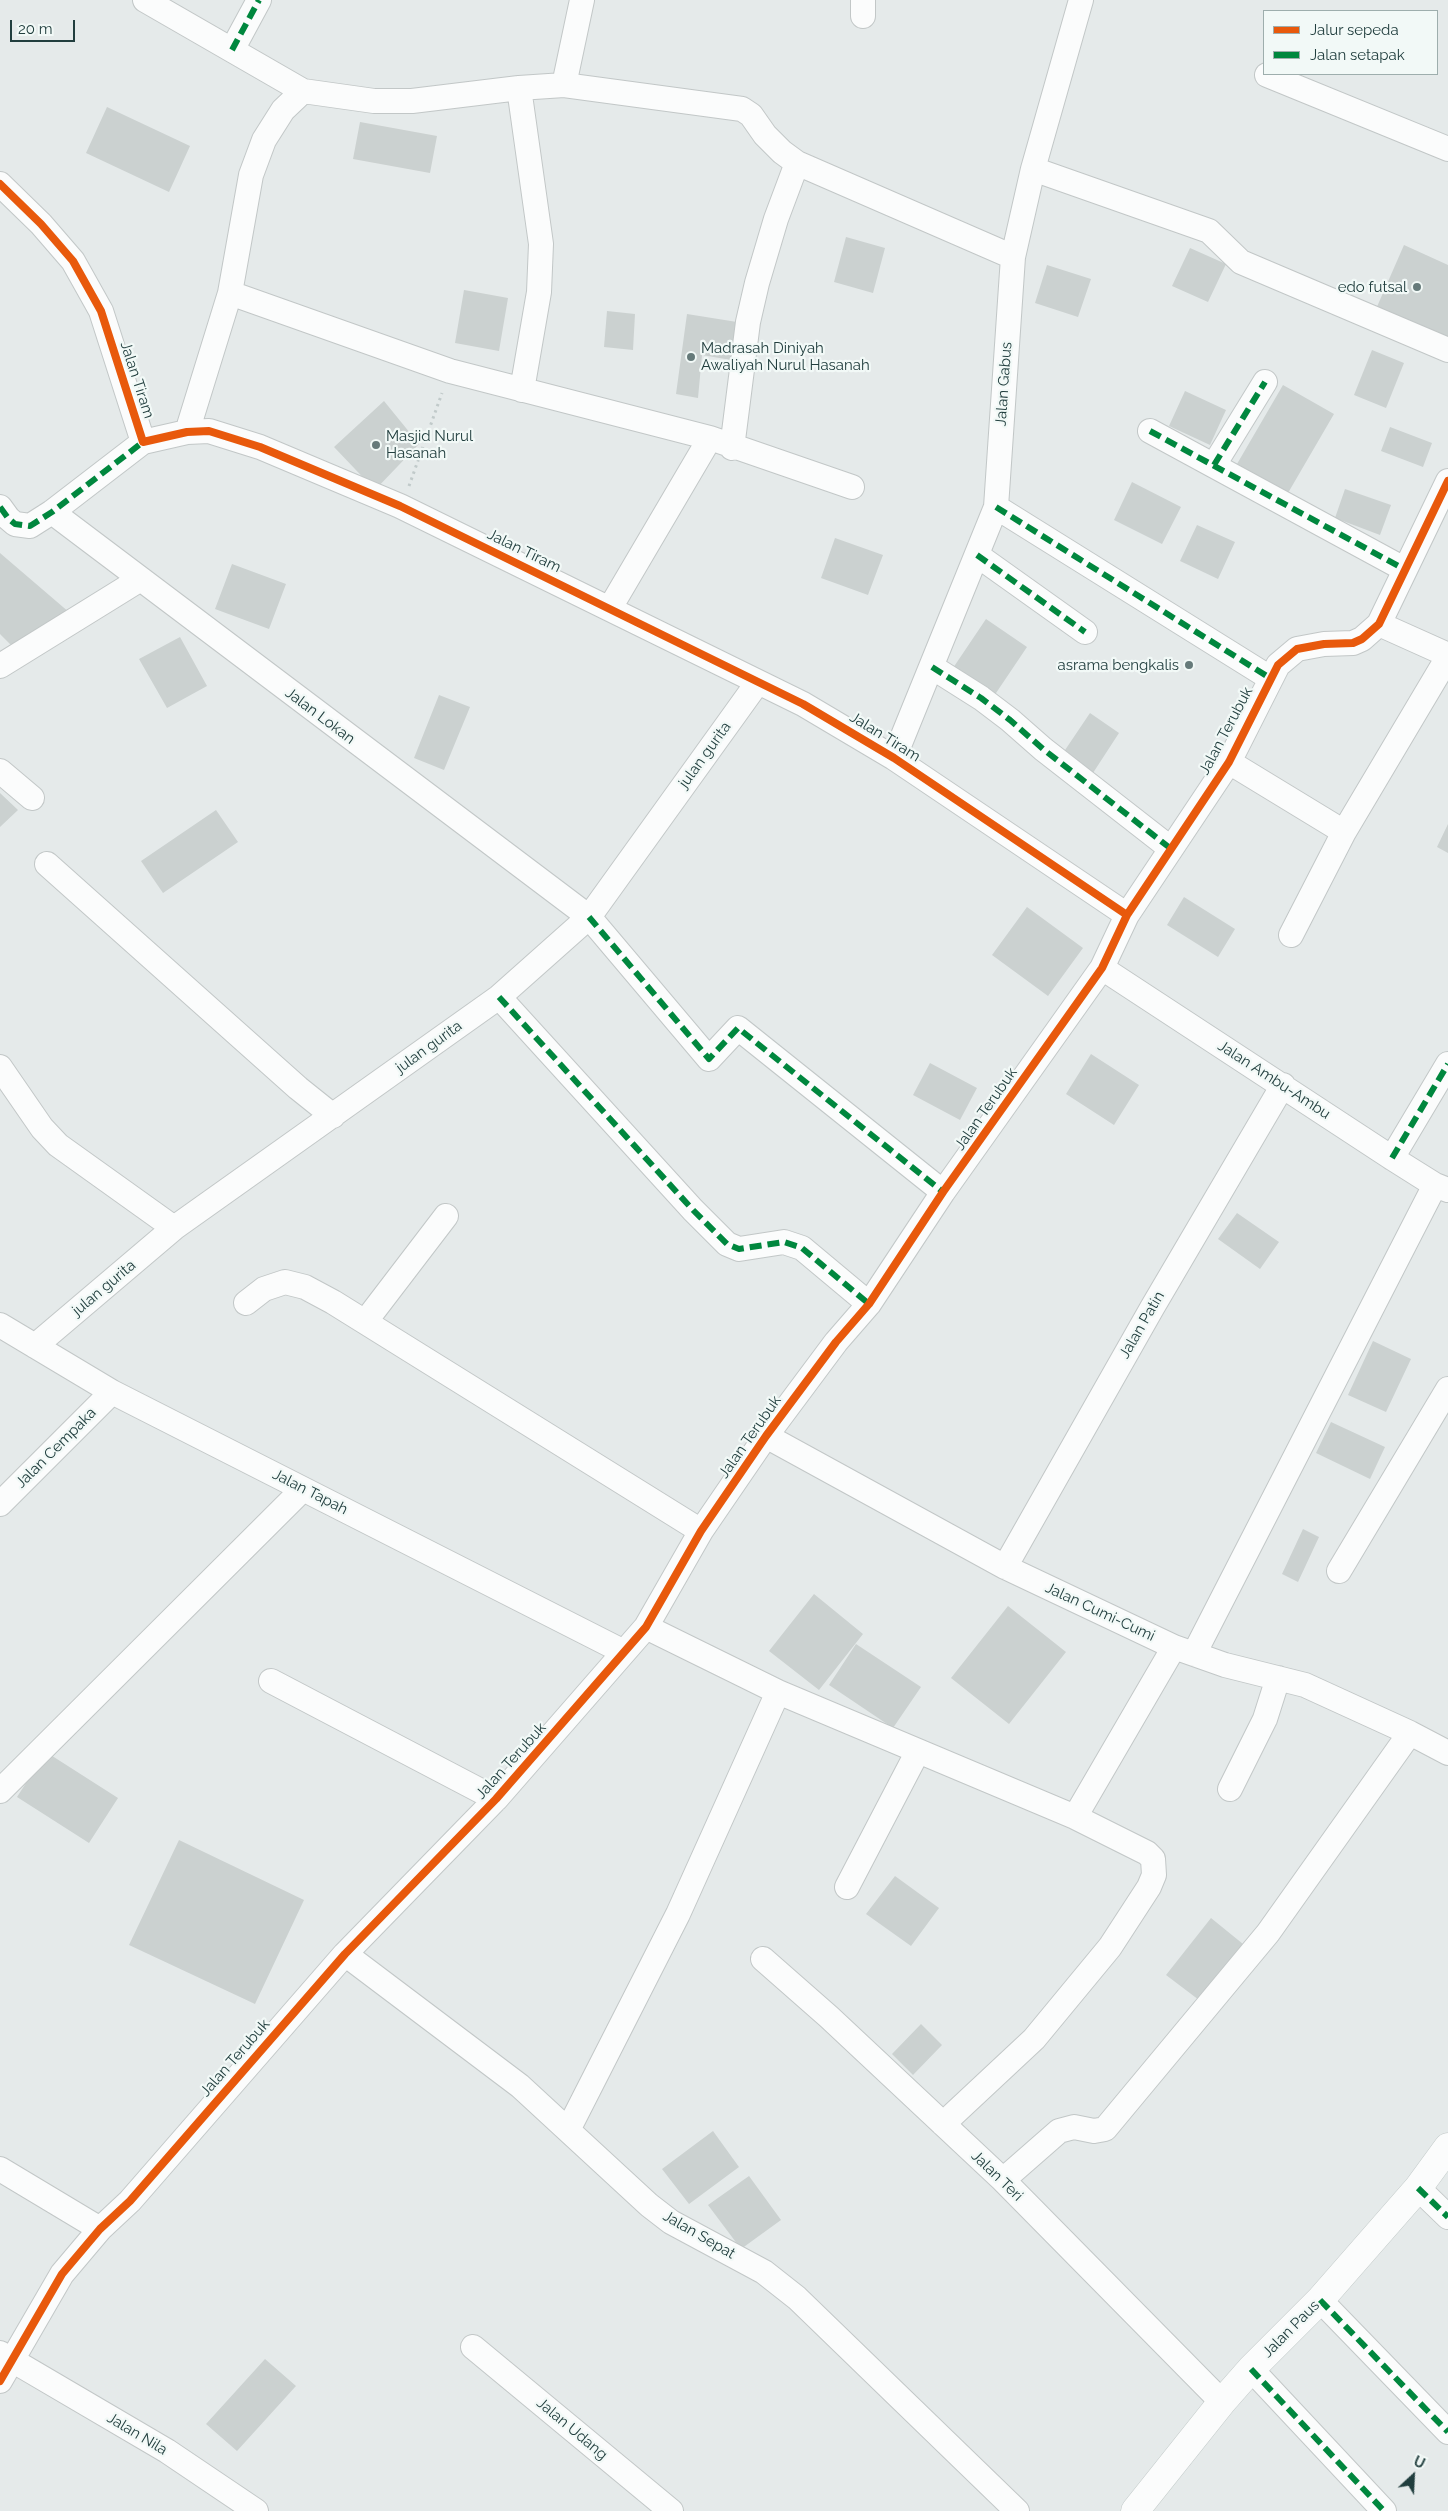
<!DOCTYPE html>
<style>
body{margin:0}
#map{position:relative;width:1448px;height:2511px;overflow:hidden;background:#e5eaea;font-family:Raleway,sans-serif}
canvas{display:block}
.legend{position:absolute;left:1263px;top:10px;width:175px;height:65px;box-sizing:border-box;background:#f2f9f7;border:1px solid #9eaead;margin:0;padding:6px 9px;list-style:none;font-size:15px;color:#213e3e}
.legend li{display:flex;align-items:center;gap:10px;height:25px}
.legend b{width:25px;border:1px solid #9eaead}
.north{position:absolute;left:1388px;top:2451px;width:50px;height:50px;-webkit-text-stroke:4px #f2f9f7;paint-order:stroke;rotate:25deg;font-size:14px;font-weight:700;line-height:20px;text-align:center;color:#213e3e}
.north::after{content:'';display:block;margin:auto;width:18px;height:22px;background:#213e3e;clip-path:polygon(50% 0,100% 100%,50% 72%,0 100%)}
.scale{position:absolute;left:10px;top:20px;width:65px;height:22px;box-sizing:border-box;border:2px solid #213e3e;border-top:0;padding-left:6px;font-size:15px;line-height:18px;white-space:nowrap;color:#213e3e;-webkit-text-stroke:4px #f2f9f7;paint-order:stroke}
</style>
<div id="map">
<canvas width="1448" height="2511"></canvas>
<ul class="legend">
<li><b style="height:6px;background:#e8590c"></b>Jalur sepeda</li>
<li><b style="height:6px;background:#00873e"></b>Jalan setapak</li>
</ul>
<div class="north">U</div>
<div class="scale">20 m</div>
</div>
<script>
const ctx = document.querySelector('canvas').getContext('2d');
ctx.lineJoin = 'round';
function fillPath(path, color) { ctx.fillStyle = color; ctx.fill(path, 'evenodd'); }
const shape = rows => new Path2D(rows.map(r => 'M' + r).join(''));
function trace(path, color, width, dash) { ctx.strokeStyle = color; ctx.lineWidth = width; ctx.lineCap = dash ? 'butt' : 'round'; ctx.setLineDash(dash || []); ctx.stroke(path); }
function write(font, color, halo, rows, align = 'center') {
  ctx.font = font + ' Raleway,sans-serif'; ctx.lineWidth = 4.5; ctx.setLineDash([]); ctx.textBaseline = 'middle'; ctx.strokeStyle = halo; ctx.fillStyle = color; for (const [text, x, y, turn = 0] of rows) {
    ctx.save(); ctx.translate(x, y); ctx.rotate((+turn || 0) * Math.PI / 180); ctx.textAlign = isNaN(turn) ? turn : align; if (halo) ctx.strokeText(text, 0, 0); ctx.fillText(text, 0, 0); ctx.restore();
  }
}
const building = shape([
 [107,107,190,146,169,192,86,153],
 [360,122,437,136,430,173,353,159],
 [846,237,885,248,873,293,834,282],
 [1404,245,1448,265,1448,340,1376,309],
 [1190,248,1226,264,1208,302,1172,286],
 [1047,265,1091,279,1078,317,1035,303],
 [464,290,508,298,499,351,455,343],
 [607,311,635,314,633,350,604,347],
 [687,314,737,322,731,360,702,355,698,398,676,394],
 [1372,350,1404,363,1386,408,1354,395],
 [1283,385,1334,414,1288,493,1237,464],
 [1185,391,1226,410,1210,445,1169,426],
 [384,401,419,444,375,490,334,447],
 [1390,427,1432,443,1423,467,1381,451],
 [1132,482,1181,507,1162,544,1114,520],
 [1345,489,1391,505,1380,535,1335,518],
 [1197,525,1235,542,1218,579,1180,561],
 [835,538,883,555,868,595,821,578],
 [0,553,70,613,14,648,0,634],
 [232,564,286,584,269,629,215,609],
 [986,619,1027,647,992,699,951,671],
 [180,637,207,686,167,708,139,659],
 [439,695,470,707,444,770,414,758],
 [1090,713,1119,733,1091,776,1061,756],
 [0,793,18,810,0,827],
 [216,810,238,842,163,893,141,861],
 [1448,824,1448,853,1437,847],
 [1184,897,1235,929,1218,957,1167,925],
 [1027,907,1083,948,1048,996,992,955],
 [1091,1054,1139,1085,1114,1125,1066,1094],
 [930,1063,977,1088,960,1120,913,1095],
 [1237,1213,1279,1242,1260,1269,1218,1239],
 [1373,1341,1411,1359,1386,1412,1348,1395],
 [1331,1422,1385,1447,1370,1479,1316,1453],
 [1303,1529,1319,1537,1298,1582,1282,1574],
 [814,1594,863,1634,819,1690,769,1651],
 [1008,1606,1066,1652,1009,1724,951,1678],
 [856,1644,921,1687,893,1728,829,1685],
 [46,1752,118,1798,89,1843,17,1797],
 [179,1840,304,1900,255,2004,129,1945],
 [895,1876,939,1908,911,1946,866,1914],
 [1211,1918,1243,1944,1199,2000,1166,1975],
 [921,2024,942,2045,913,2075,892,2054],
 [713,2131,739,2167,689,2204,662,2169],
 [749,2176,781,2220,741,2249,708,2205],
 [265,2359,296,2386,237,2451,206,2424]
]);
const path = shape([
 [409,486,442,393]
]);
const street = shape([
 [145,0,303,91,374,101,412,101,519,88,564,85,742,109,751,115,765,135,782,152,797,163,1013,257],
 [863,0,863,16],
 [232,50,259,0],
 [1267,75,1448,149],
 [564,85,582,0],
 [519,88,541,244,539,292,522,390],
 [1033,169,1209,231,1241,262,1448,350],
 [0,184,41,224,73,261,101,311,143,442,187,432,209,431,260,447,400,506,803,704,894,758,1127,915],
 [230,293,450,371,710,438,852,487],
 [1150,431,1404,569],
 [187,432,230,293,251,175,264,140,283,110,303,91],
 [732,448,748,322,757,283,776,219,797,163],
 [1214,465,1265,382],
 [0,507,8,518,15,524,30,526,52,512,143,442],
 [996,507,1270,678],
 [52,512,589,917,709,1059,738,1028,943,1192],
 [977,555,1085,632],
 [610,608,710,438],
 [1379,624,1448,655],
 [0,666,139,580],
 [932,667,981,698,1010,720,1043,749,1170,848],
 [894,758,996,507,1013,257,1033,169,1081,0],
 [1229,762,1344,832],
 [0,771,32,798],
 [47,864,298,1088,333,1116],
 [1291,935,1344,832,1448,657],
 [1102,968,1392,1158,1435,1185,1448,1190],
 [499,997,693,1210,727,1244,739,1249,784,1242,802,1248,869,1304],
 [0,1067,42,1128,58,1145,174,1228],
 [1392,1158,1448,1064],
 [246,1303,264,1289,285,1282,305,1287,333,1302,701,1531],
 [365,1322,446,1216],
 [0,1325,112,1392,624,1652],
 [35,1346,174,1228,499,997,589,917,758,682],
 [766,1436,1005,1567,1174,1647,1225,1665,1305,1685,1410,1733,1448,1753],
 [0,1504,112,1392],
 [1005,1567,1152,1308,1283,1085],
 [1339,1571,1448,1389],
 [646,1627,778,1692,1075,1817,1147,1853,1153,1859,1154,1875,1149,1887,1110,1947,1034,2039,943,2124],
 [1194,1654,1435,1185],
 [271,1681,496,1799],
 [1230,1789,1265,1719,1278,1678],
 [0,1791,303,1489],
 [1075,1817,1174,1647],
 [847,1887,918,1751],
 [345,1954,520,2086,649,2205,671,2222,764,2272,797,2298,1017,2511],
 [763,1959,829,2017,1003,2180,1222,2402],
 [568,2130,678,1914,778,1692],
 [0,2169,100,2229],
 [1003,2180,1059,2131,1074,2127,1094,2131,1105,2129,1268,1933,1410,1733],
 [1418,2188,1448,2217],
 [1320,2300,1448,2432],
 [473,2347,671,2511],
 [0,2353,167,2451,256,2511],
 [1251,2369,1384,2511],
 [0,2381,62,2274,100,2229,130,2201,345,1954,496,1799,646,1627,701,1531,766,1436,836,1342,869,1304,943,1192,1102,968,1127,915,1229,762,1278,665,1297,649,1324,644,1353,643,1362,639,1379,624,1448,481]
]);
const secondary = shape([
 [1135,2511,1222,2402,1251,2369,1320,2300,1418,2188,1448,2147]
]);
const quiet = shape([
 [232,50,259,0],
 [1150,431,1404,569],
 [1214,465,1265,382],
 [0,507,8,518,15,524,30,526,52,512,143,442],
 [996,507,1270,678],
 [977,555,1085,632],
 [932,667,981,698,1010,720,1043,749,1170,848],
 [589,917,709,1059,738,1028,943,1192],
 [499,997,693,1210,727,1244,739,1249,784,1242,802,1248,869,1304],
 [1392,1158,1448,1064],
 [1418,2188,1448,2217],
 [1320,2300,1448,2432],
 [1251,2369,1384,2511]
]);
const cycleway = shape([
 [0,184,41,224,73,261,101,311,143,442,187,432,209,431,260,447,400,506,803,704,894,758,1127,915],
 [0,2381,62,2274,100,2229,130,2201,345,1954,496,1799,646,1627,701,1531,766,1436,836,1342,869,1304,943,1192,1102,968,1127,915,1229,762,1278,665,1297,649,1324,644,1353,643,1362,639,1379,624,1448,481]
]);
const markers = [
 [1417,287,5,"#667a7a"],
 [691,357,5,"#667a7a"],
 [376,445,5,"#667a7a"],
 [1189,665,5,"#667a7a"]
];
const poiNames = [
 ["edo futsal",1407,287],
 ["Madrasah Diniyah",701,348,"left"],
 ["Awaliyah Nurul Hasanah",701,365,"left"],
 ["Masjid Nurul",386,436,"left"],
 ["Hasanah",386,453,"left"],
 ["asrama bengkalis",1179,665]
];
const streetNames = [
 ["Jalan Tiram",137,380,72],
 ["Jalan Gabus",1004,384,-86],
 ["Jalan Tiram",524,551,26],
 ["Jalan Lokan",320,716,37],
 ["Jalan Terubuk",1226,731,-62],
 ["Jalan Tiram",885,737,32],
 ["julan gurita",705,755,-54],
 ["julan gurita",429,1047,-36],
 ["Jalan Ambu-Ambu",1274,1080,33],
 ["Jalan Terubuk",986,1109,-55],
 ["julan gurita",104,1288,-40],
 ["Jalan Patin",1142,1325,-60],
 ["Jalan Terubuk",750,1437,-55],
 ["Jalan Cempaka",56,1448,-45],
 ["Jalan Tapah",310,1492,27],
 ["Jalan Cumi-Cumi",1100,1612,25],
 ["Jalan Terubuk",511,1761,-48],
 ["Jalan Terubuk",235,2058,-49],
 ["Jalan Teri",997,2176,44],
 ["Jalan Sepat",699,2235,30],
 ["Jalan Paus",1291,2329,-45],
 ["Jalan Udang",572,2429,40],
 ["Jalan Nila",137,2434,31]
];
fillPath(building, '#cbd1d0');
trace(street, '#c2c7c7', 26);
trace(secondary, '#c0c8c7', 29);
trace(path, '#c1caca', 3, [2.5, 4]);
trace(street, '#fbfcfc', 24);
trace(secondary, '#fbfcfc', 28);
trace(quiet, '#00873e', 6, [12, 6]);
trace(cycleway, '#e8590c', 8);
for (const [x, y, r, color] of markers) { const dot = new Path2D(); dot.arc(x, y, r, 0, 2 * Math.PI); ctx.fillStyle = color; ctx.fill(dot); trace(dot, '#f2f9f7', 2); }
write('15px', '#213e3e', '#f2f9f7', poiNames, 'right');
write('15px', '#213e3e', '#f2f9f7', streetNames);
</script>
